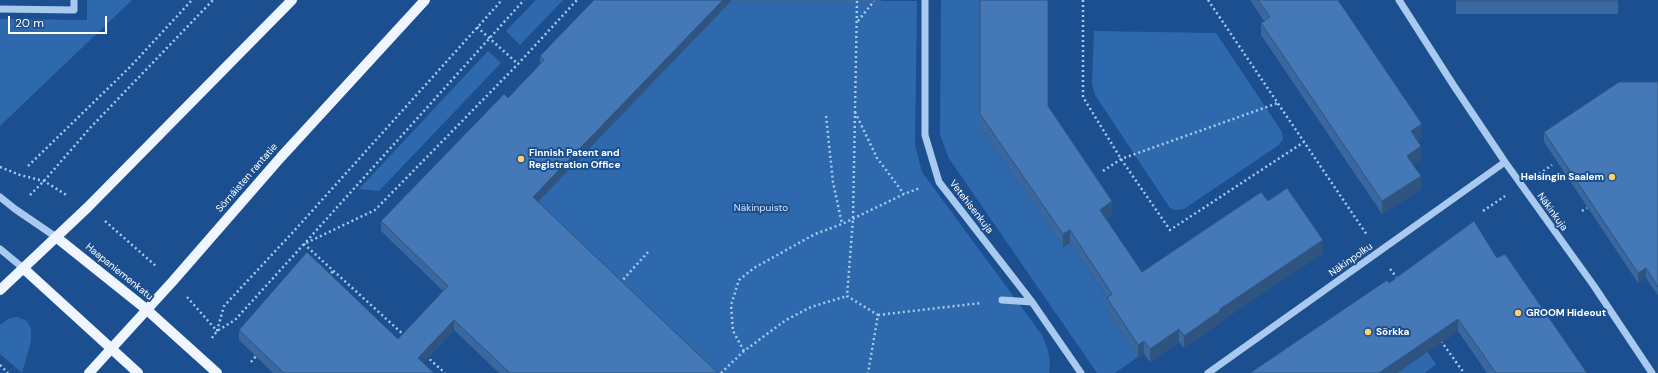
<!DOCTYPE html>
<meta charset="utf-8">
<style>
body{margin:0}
#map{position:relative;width:1658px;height:373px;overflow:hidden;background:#1b4f8f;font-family:"DM Sans",sans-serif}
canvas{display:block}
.scale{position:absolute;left:8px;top:16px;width:99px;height:18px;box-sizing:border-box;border:2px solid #fff;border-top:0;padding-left:5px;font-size:12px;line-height:14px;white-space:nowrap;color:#fff;-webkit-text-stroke:3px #1b4f8f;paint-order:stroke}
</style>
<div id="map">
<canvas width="1658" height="373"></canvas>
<div class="scale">20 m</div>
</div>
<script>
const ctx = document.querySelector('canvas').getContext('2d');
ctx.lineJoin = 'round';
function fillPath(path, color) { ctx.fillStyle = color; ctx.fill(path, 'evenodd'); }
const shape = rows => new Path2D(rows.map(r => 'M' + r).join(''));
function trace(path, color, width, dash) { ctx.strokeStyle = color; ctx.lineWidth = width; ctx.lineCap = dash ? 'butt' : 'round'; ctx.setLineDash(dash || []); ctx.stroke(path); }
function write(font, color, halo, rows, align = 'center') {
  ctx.font = font + ' "DM Sans",sans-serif'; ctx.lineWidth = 4; ctx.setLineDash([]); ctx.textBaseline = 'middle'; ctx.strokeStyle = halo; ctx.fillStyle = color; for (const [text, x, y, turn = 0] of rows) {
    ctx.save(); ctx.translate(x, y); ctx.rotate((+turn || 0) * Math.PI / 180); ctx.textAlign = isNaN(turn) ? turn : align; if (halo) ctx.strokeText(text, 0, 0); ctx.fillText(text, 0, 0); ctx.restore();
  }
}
const green = shape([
 [87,0,132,0,0,126,0,19,87,20],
 [536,0,563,0,520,45,506,31],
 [941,0,980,0,980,127,1063,247,1070,243,1112,306,1107,311,1138,357,1115,373,1097,373,948,157,940,134],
 [731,1,917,1,915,145,922,172,1042,335,1048,350,1050,365,1049,373,517,373,464,279],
 [1094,31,1216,33,1282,132,1283,139,1279,145,1184,209,1175,210,1170,208,1095,95,1092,84],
 [488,51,501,63,379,191,359,189],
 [17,317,27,321,31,329,31,341,22,373,0,354,0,325,8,319],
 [1412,330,1436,364,1425,373,1397,373,1419,358]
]);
const path = shape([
 [1083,0,1083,97,1121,159,1170,230,1304,142],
 [1208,0,1367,235],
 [857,1,853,219,847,296,878,315,868,373],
 [858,21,874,1],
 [477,27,518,64],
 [855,112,877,158,904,194],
 [826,116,833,182,842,224],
 [28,166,130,67,192,0],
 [0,167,20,175,44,181,68,196],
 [1103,171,1121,159,1278,103],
 [1539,174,1552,165],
 [30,195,44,181,90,128,213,0],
 [1483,211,1505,196],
 [1582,211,1587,208],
 [105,221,157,267],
 [1390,269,1398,279],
 [328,277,334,270],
 [620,283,648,252],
 [187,297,217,331],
 [878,315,981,303],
 [217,331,224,306,294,231,502,0],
 [405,336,304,244,524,0],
 [212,338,217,331,235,320,304,244,375,210,518,64,577,0],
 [1441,341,1464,373],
 [744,351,733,331,731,305,739,280,754,268,815,234,842,224,904,194,920,188],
 [426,356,445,373],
 [251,362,257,355],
 [0,365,8,373],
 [721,373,744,351,786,320,811,307,847,296]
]);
const minor = shape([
 [925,0,925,135,939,182,1032,302,1081,373],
 [1399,0,1454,86,1505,162,1594,286,1652,373],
 [0,9,74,10,74,0],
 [0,197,15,209,56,237],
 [0,249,23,268],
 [1002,300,1032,302],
 [1208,373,1505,162]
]);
const major = shape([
 [56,237,146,309,217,373],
 [23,268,138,373],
 [0,290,88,207,292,0],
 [89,373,173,281,281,157,425,0]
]);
const wall = shape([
 [594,0,881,0,881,1,731,1,538,202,718,373,499,373,454,330,423,363,434,373,273,373,239,340,239,330,398,339,443,291,381,231,381,221,508,98,540,64,540,56],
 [980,0,1048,106,1112,214,1106,219,1142,272,1268,201,1323,253,1220,322,1220,323,1184,348,1179,342,1150,362,1144,354,1138,357,1107,311,1107,298,1070,243,1063,247,980,127],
 [1250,0,1338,0,1422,136,1417,140,1421,159,1413,164,1421,189,1382,214,1261,35,1261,23,1264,21],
 [1456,0,1618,0,1618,14,1456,14],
 [1658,82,1658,296,1646,278,1638,283,1544,142,1544,132],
 [1497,258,1587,373,1487,373,1458,331,1397,373,1250,373,1389,283]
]);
const shadedWall = shape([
 [723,0,731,0,731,1,533,207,533,197],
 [1422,124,1422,136,1411,144,1411,131],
 [1421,146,1421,159,1407,168,1407,156],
 [1421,176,1421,189,1382,214,1382,201],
 [1112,201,1112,214,1100,223,1100,210],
 [1070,230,1070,243,1063,247,1063,234],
 [1323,240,1323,253,1220,322,1220,323,1184,348,1184,336,1220,309],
 [1646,268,1646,278,1638,283,1638,273],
 [1458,319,1458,331,1397,373,1379,373],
 [454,320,454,330,418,368,418,358],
 [1179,329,1179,342,1150,362,1150,349],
 [1144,341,1144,354,1138,357,1138,345]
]);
const building = shape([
 [594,0,723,0,533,197,718,373,510,373,454,320,418,358,434,373,284,373,239,330,307,252,398,339,448,286,381,221,504,94,508,98,544,60,540,56,594,0],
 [980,0,1048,0,1048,106,1112,201,1100,210,1142,272,1261,192,1268,201,1287,188,1323,240,1220,309,1220,311,1184,336,1179,329,1150,349,1144,341,1138,345,1107,298,1112,294,1070,230,1063,234,980,114,980,0],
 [1258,0,1338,0,1422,124,1411,131,1421,146,1407,156,1421,176,1382,201,1261,23,1270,17,1258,0],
 [1456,0,1618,0,1618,1,1456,1,1456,0],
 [1619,82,1658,82,1658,287,1646,268,1638,273,1544,132,1619,82],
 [1474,221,1497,258,1505,254,1587,373,1496,373,1458,319,1379,373,1250,373,1387,280,1389,283,1474,221]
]);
const markers = [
 [521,159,4,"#ffd166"],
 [1612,177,4,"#ffd166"],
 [1518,313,4,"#ffd166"],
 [1368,332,4,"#ffd166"]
];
const poiNames = [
 ["Finnish Patent and",529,153],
 ["Registration Office",529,165],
 ["Helsingin Saalem",1604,177,"right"],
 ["GROOM Hideout",1526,313],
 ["Sörkka",1376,332]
];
const streetNames = [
 ["Sörnäisten rantatie",247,178,-49],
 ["Vetehisenkuja",971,207,52],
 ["Näkinkuja",1552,212,54],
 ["Näkinpolku",1351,260,-35],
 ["Haapaniemenkatu",119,272,39]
];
const parkNames = [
 ["Näkinpuisto",761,208]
];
fillPath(green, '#2e69ad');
trace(path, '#a9c9ee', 2.5, [2, 3]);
trace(minor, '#a9c9ee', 7);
trace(major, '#f0f6ff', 10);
fillPath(wall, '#3a679d');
fillPath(shadedWall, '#305480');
fillPath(building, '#4478b7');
trace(building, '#305480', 1);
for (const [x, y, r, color] of markers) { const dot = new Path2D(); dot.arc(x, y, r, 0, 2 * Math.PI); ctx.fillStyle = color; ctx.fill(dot); trace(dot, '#1b4f8f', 1.5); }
write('bold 10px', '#fff', '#1b4f8f', poiNames, 'left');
write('10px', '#fff', '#1b4f8f', streetNames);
write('10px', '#cfe3fa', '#1b4f8f', parkNames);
</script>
